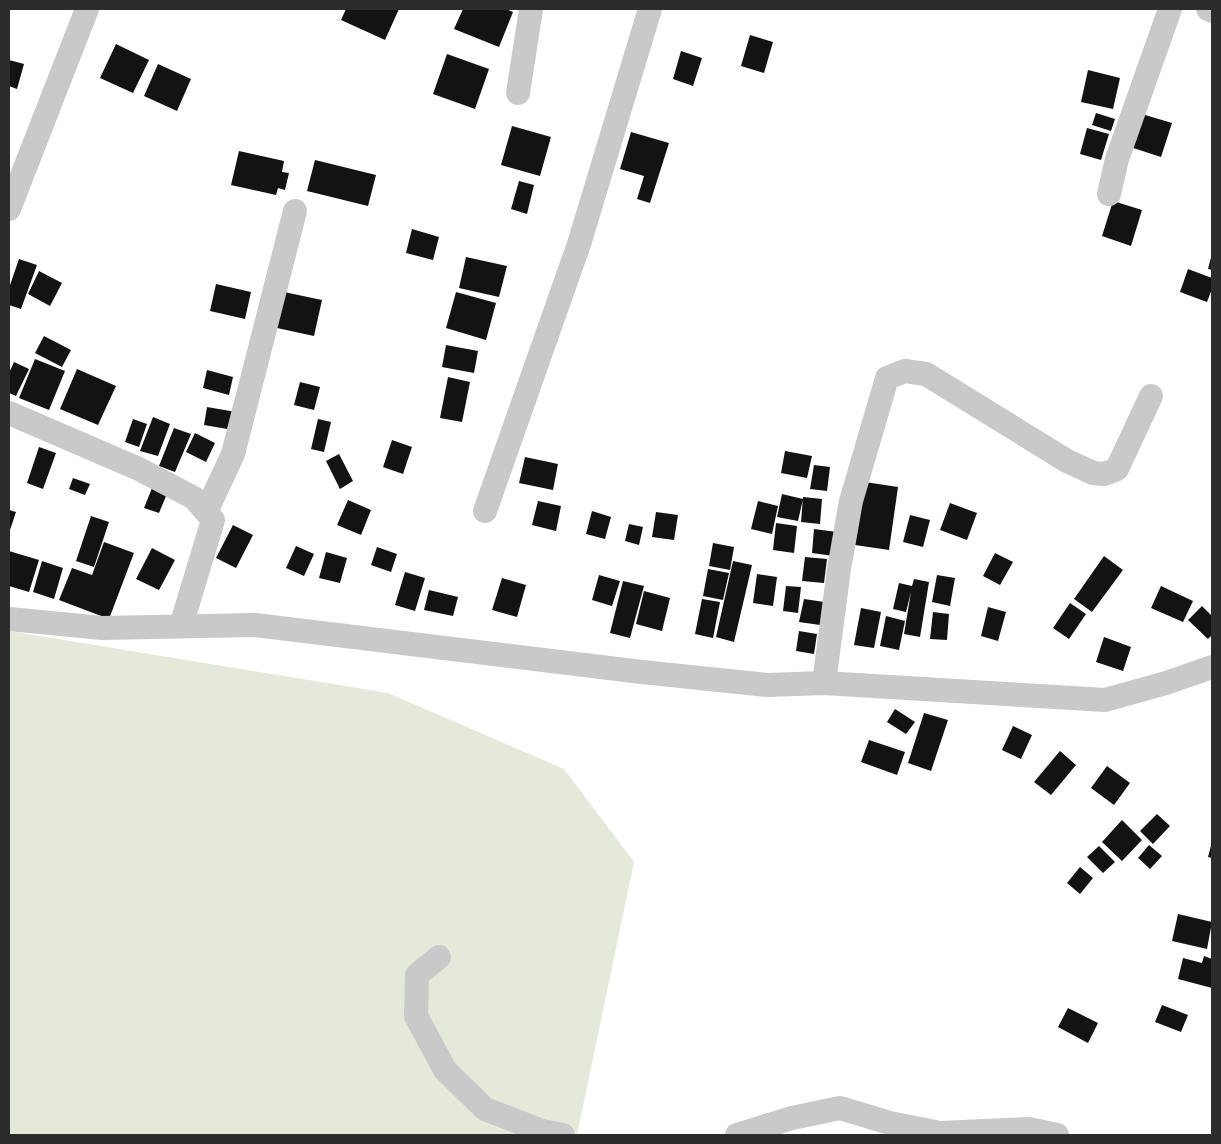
<!DOCTYPE html>
<style>
body{margin:0}
#map{position:relative;width:1221px;height:1144px;overflow:hidden;background:#fff;font-family:"PT Sans",sans-serif}
canvas{display:block}
.frame{position:absolute;inset:0;border:10px solid #2c2c2c;pointer-events:none}
</style>
<div id="map">
<canvas width="1221" height="1144"></canvas>
<div class="frame"></div>
</div>
<script>
const ctx = document.querySelector('canvas').getContext('2d');
ctx.lineJoin = 'round';
function fillPath(path, color) { ctx.fillStyle = color; ctx.fill(path, 'evenodd'); }
const shape = rows => new Path2D(rows.map(r => 'M' + r).join(''));
function trace(path, color, width, dash) { ctx.strokeStyle = color; ctx.lineWidth = width; ctx.lineCap = dash ? 'butt' : 'round'; ctx.setLineDash(dash || []); ctx.stroke(path); }
const green = shape([
 [9,631,388,693,564,769,634,862,577,1135,9,1135]
]);
const building = shape([
 [346,9,399,9,385,40,341,20],
 [463,9,506,9,513,12,499,47,454,29],
 [750,35,773,42,764,73,741,66],
 [116,44,149,60,133,93,100,78],
 [681,51,702,58,693,86,673,79],
 [447,54,489,69,475,109,433,94],
 [9,60,24,64,17,89,9,86],
 [158,64,191,79,177,111,144,96],
 [1088,70,1120,78,1113,109,1081,102],
 [1135,112,1172,123,1161,157,1124,145],
 [1096,113,1115,119,1111,131,1092,125],
 [512,126,551,137,540,176,501,165],
 [1087,128,1109,134,1101,160,1080,154],
 [631,132,669,143,650,203,637,199,644,176,620,169],
 [239,151,284,161,282,172,289,173,285,190,278,188,276,195,231,185],
 [315,160,376,175,368,206,307,191],
 [519,181,534,185,527,214,511,209],
 [1113,201,1142,210,1131,246,1102,236],
 [412,229,439,237,433,260,406,253],
 [1212,254,1212,270,1208,269],
 [466,257,507,266,499,297,459,288],
 [19,259,37,265,21,309,9,305,9,288],
 [1188,269,1212,278,1212,289,1207,302,1180,292],
 [39,271,62,283,50,306,28,294],
 [216,284,251,292,245,319,210,311],
 [284,292,322,300,314,336,277,328],
 [456,292,496,303,486,340,446,328],
 [44,336,71,350,62,367,35,353],
 [446,345,478,351,474,373,442,367],
 [35,359,65,371,49,410,19,398],
 [14,362,29,369,16,396,9,393,9,373],
 [77,369,116,386,98,425,60,409],
 [207,370,233,377,229,395,203,388],
 [448,377,470,382,462,422,440,418],
 [300,382,320,387,314,410,294,405],
 [207,407,236,412,233,430,204,425],
 [153,417,170,424,158,456,140,451],
 [133,419,147,424,139,447,125,442],
 [318,419,331,422,324,452,311,449],
 [174,428,191,434,175,472,159,466],
 [195,433,215,443,206,462,186,452],
 [392,440,412,447,403,474,383,467],
 [39,447,56,453,43,489,27,483],
 [785,451,812,456,807,478,781,473],
 [339,454,353,481,340,489,326,461],
 [525,457,558,464,553,490,519,483],
 [814,465,830,467,827,491,810,489],
 [73,478,90,484,85,495,69,489],
 [865,482,898,487,889,550,855,545],
 [154,483,169,489,159,513,144,508],
 [782,494,803,499,798,521,777,517],
 [803,497,822,499,820,524,801,522],
 [348,500,371,510,361,535,337,525],
 [538,501,561,506,556,531,532,525],
 [758,501,778,506,772,534,751,529],
 [950,503,977,513,967,540,940,530],
 [9,510,16,512,9,533],
 [592,511,611,517,605,539,586,534],
 [656,512,678,515,674,540,652,537],
 [910,515,930,520,923,547,903,542],
 [91,516,109,522,94,567,76,561],
 [776,523,797,526,794,553,773,550],
 [629,524,643,527,639,545,625,541],
 [233,525,253,535,236,568,216,558],
 [814,529,837,532,834,556,812,553],
 [104,542,134,553,109,619,59,600,72,568,92,575],
 [713,543,734,547,730,570,709,566],
 [296,546,314,554,304,576,286,568],
 [377,547,397,554,391,572,371,565],
 [152,548,175,560,159,590,136,579],
 [9,551,39,560,29,592,9,586],
 [326,552,347,558,340,583,319,578],
 [995,553,1013,562,1000,585,983,576],
 [1104,556,1123,570,1092,612,1074,599],
 [805,557,827,559,824,583,802,581],
 [42,561,63,568,54,599,33,592],
 [733,561,752,565,734,642,716,637],
 [708,569,729,573,723,600,703,596],
 [405,572,425,578,415,611,395,605],
 [757,574,777,577,773,606,753,603],
 [599,575,620,581,612,606,592,600],
 [937,575,955,578,950,606,932,602],
 [502,578,526,585,517,617,492,610],
 [914,579,929,582,920,637,904,634,911,592,906,612,893,609,899,583,912,586],
 [623,581,644,586,630,638,610,633],
 [786,586,801,587,798,613,783,611],
 [1161,586,1193,601,1183,622,1151,608],
 [429,590,458,597,453,616,424,610],
 [644,591,670,598,662,631,636,624],
 [702,599,720,602,713,638,695,634],
 [804,599,824,602,820,625,799,622],
 [1070,603,1086,614,1069,639,1053,628],
 [1202,606,1212,616,1212,635,1208,639,1188,620],
 [988,607,1006,612,998,641,981,636],
 [861,608,881,612,874,648,854,645],
 [933,612,949,614,947,640,930,639],
 [886,616,905,621,899,650,880,646],
 [799,631,817,634,814,654,796,651],
 [1104,637,1131,647,1123,671,1096,662],
 [895,709,915,722,906,734,887,722],
 [924,713,948,720,931,771,908,763],
 [1013,726,1032,735,1021,759,1002,750],
 [869,740,905,752,897,775,861,762],
 [1060,751,1076,765,1051,795,1034,782],
 [1107,766,1130,783,1114,805,1091,788],
 [1157,814,1170,826,1153,844,1140,831],
 [1122,820,1142,840,1122,861,1102,842],
 [1212,842,1212,858,1208,857],
 [1149,845,1162,856,1150,869,1138,858],
 [1099,846,1115,862,1103,873,1087,857],
 [1080,867,1093,878,1080,894,1067,883],
 [1178,914,1212,922,1207,949,1172,941],
 [1204,956,1212,959,1212,988,1178,979,1183,958,1202,963],
 [1162,1005,1188,1015,1181,1032,1155,1022],
 [1068,1008,1098,1023,1088,1043,1058,1027]
]);
const minor = shape([
 [1208,9,1212,11],
 [518,93,531,9],
 [1109,194,1117,159,1170,9],
 [9,209,87,9],
 [9,413,139,469,194,498,213,520,181,626],
 [485,511,579,244,650,9],
 [206,512,233,454,295,211],
 [9,619,102,628,255,625,642,672,767,685,824,683,1105,700,1166,683,1212,667],
 [824,683,839,569,851,501,887,378,905,371,926,374,1067,461,1093,473,1104,474,1117,469,1151,396],
 [439,957,417,975,416,1016,445,1070,485,1109,542,1131,563,1135],
 [737,1135,792,1118,840,1108,890,1123,940,1133,1029,1129,1057,1135]
]);
fillPath(green, '#e4e9da');
fillPath(building, '#131313');
trace(minor, '#c9c9c9', 24);
</script>
